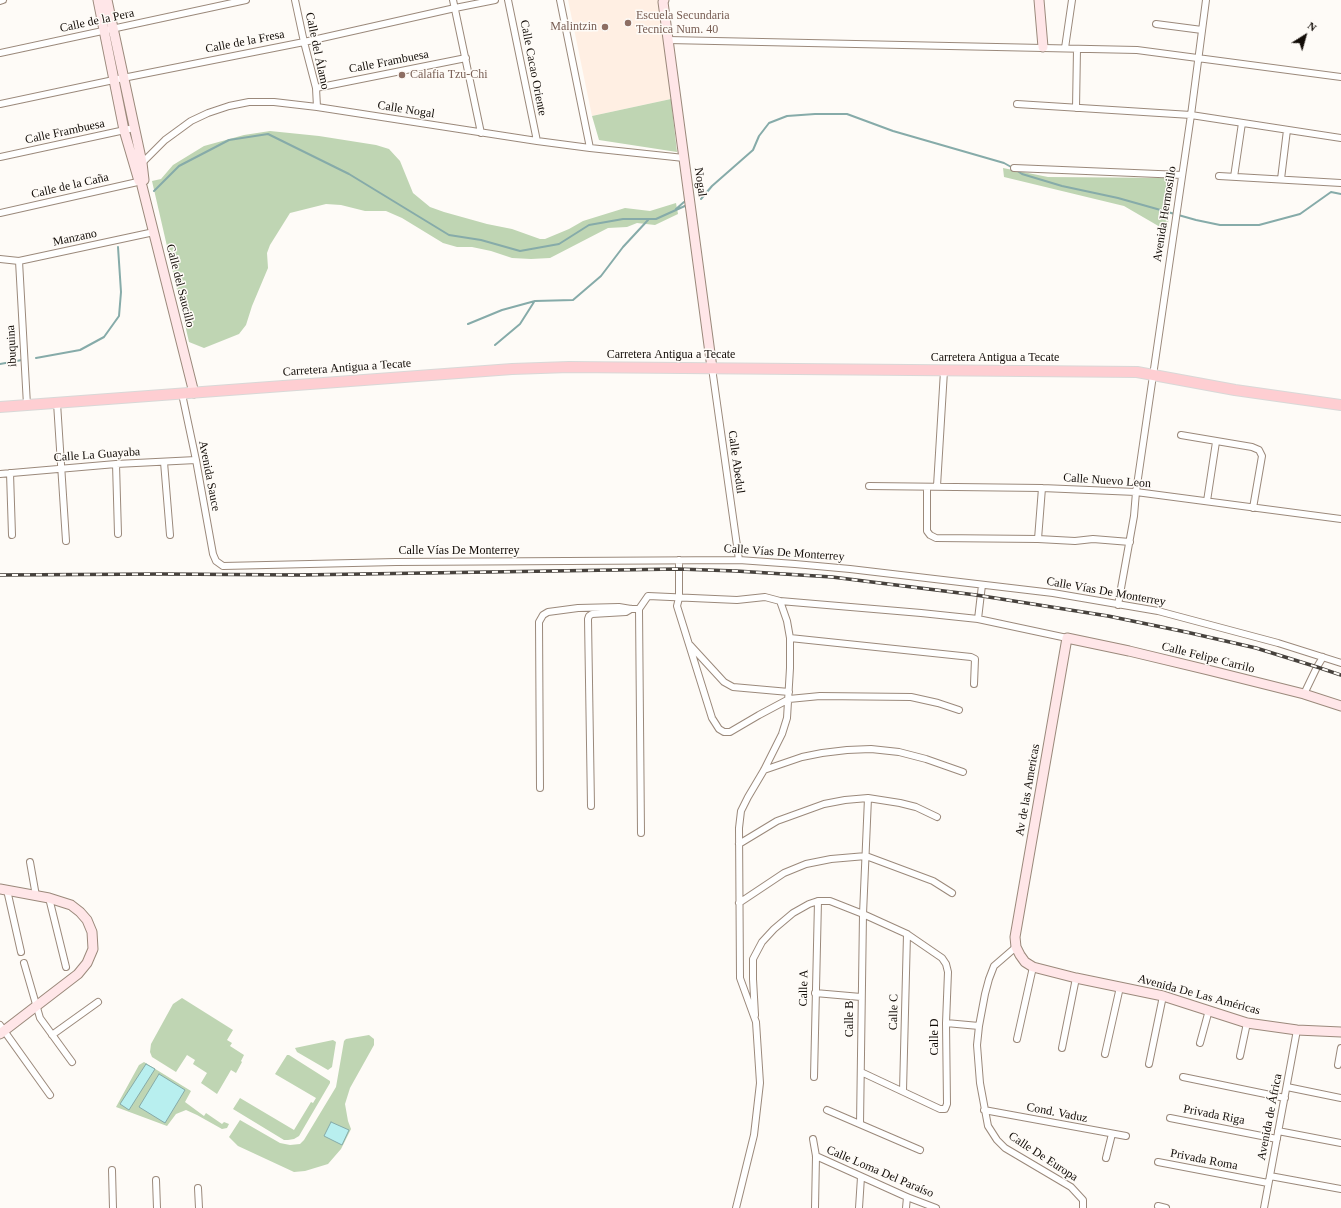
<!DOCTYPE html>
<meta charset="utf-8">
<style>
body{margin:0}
#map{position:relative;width:1341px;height:1208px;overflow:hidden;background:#fefbf7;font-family:Georgia,serif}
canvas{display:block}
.north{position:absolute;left:1285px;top:16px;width:40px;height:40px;-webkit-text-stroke:3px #fefbf7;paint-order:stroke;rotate:37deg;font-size:11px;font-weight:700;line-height:16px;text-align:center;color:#120c07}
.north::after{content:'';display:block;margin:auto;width:14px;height:18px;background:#120c07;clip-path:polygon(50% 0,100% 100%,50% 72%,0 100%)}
</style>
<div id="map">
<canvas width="1341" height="1208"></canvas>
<div class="north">N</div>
</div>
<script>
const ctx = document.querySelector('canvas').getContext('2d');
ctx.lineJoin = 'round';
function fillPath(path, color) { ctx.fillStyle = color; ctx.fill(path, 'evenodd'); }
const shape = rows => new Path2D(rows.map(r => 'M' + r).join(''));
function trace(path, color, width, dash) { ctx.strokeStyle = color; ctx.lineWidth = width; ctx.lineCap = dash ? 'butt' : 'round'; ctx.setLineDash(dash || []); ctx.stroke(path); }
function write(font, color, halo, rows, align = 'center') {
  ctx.font = font + ' Georgia,serif'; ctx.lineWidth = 3; ctx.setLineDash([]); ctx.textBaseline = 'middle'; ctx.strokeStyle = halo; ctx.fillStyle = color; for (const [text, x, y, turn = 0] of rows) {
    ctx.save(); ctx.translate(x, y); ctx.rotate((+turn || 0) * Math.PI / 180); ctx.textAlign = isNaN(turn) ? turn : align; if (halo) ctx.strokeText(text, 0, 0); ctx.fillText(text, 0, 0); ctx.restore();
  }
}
const built = shape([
 [568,0,658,0,671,99,592,116]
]);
const green = shape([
 [671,99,677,152,599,140,592,116],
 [270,131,319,136,376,145,389,149,400,161,413,193,430,207,444,212,487,224,512,229,540,239,545,239,569,229,583,221,625,208,650,211,676,203,678,214,655,225,637,223,627,227,608,228,550,258,531,259,512,258,491,251,472,247,457,247,443,243,402,218,386,211,365,211,341,205,326,204,290,213,270,245,267,253,268,268,252,306,246,325,239,334,204,348,189,342,152,181,161,179,173,165,204,146,244,135],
 [1003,168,1048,177,1174,178,1167,231,1124,206,1004,177],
 [182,998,233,1030,227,1040,232,1043,230,1046,244,1055,241,1061,242,1062,236,1073,231,1070,217,1094,201,1083,207,1073,193,1064,195,1060,187,1055,176,1072,152,1057,150,1052,151,1044,173,1004],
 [369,1035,374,1039,374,1045,350,1088,345,1104,348,1121,351,1129,341,1149,328,1164,305,1171,294,1172,238,1146,229,1137,240,1120,280,1143,290,1145,300,1144,304,1140,336,1087,344,1041,346,1039],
 [333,1040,336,1042,332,1067,328,1070,297,1052,295,1048],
 [287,1055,289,1055,330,1081,330,1083,299,1136,294,1139,288,1140,284,1140,233,1109,240,1098,294,1130,311,1102,313,1103,316,1098,275,1074],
 [144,1062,191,1091,185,1102,204,1116,206,1113,222,1124,224,1122,229,1124,227,1128,222,1129,197,1115,186,1110,176,1114,167,1126,116,1107,139,1065]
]);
const water = shape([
 [146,1064,155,1069,129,1110,120,1104,146,1064],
 [159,1074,185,1090,165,1123,139,1107,159,1074],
 [331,1122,349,1130,342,1145,324,1136,331,1122]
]);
const stream = shape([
 [1016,170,1022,174,1062,186,1118,198,1196,220,1220,225,1259,225,1300,214,1331,192,1341,194],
 [154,191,179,166,229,140,268,134,349,174,449,235,481,240,520,251,559,244,589,225,623,219,656,219,687,205],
 [701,199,712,186,753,150,759,136,769,123,787,116,815,114,847,114,893,131,1004,163,1013,168],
 [676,209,684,202],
 [468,324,502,310,535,301,573,300,601,276,623,247,648,220],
 [495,345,520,324,534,302],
 [36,358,80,350,104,337,119,316,121,292,118,247],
 [0,364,22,360]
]);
const street = shape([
 [295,0,304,42,316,88,317,107],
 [453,0,481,133],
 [508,0,537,141],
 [560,0,590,148],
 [0,1,3,0],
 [1156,24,1202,30],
 [668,40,1137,50,1341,77],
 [1065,48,1072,0],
 [0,53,246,0],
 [316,88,466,58],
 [0,104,123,78,304,42,455,8,495,0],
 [1017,104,1191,115,1341,138],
 [1076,108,1077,49],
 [0,157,134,128],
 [142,163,165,140,191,121,208,113,229,106,249,102,274,102,317,107,537,141,590,148,684,158],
 [1014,168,1182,175],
 [1219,176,1341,183],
 [1234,177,1242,123],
 [1281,179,1287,130],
 [0,213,142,181],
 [0,259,19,261,154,232],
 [19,261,27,405],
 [712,368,739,560],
 [182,394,196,460,213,554,216,561,223,566,396,562,739,560,795,564,850,569,1053,593,1158,611,1278,643,1341,663],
 [57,403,66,541],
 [1181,435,1252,447,1259,450,1262,456,1253,508],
 [164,462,170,535],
 [116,464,118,534],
 [10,473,12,535],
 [0,474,116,464,196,460],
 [869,486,1042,488,1136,492,1341,519],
 [937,486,944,371],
 [927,488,927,531,930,535,936,538,1038,539],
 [1042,488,1038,539,1075,541,1093,539,1130,542],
 [1207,501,1216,442],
 [679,560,679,598,677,606,712,718,719,729,724,732,730,732,759,715,789,699,820,696,911,697,938,703,959,710],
 [1118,605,1134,516,1136,492,1191,115,1206,0],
 [639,609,641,833],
 [978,619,982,585],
 [790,638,971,657,975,659,974,684],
 [690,645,724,682,733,687,789,692],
 [1304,694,1317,667,1323,657],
 [764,770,802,757,822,753,847,750,871,749,899,752,926,759,963,772],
 [540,788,539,622,543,615,548,612,578,608,619,607,631,609,639,609,648,596,737,600,765,597,780,601,921,613,978,619,1067,638],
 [591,806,588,619,589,616,592,614,626,612,631,609],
 [739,844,777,821,824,804,845,800,868,798,900,803,916,807,937,817],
 [30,862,36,896],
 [7,890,21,952],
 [49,898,66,967],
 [739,903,784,873,806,864,831,859,866,856,933,881,952,893],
 [1016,947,994,966,989,979,985,994,979,1026,977,1045,980,1083,988,1126,997,1140,1005,1148,1071,1187,1083,1200,1083,1208],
 [24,963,40,1018,72,1062],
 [815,993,861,997],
 [755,1015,753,979,753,959,762,942,774,929,793,913,809,904,818,901,830,901,863,914,907,934,942,958,946,964,948,972,946,1023,947,1104,945,1109,940,1109,861,1072],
 [946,1023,979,1026],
 [0,1025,50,1095],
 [52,1035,98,1002],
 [1017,1039,1033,967],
 [1200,1043,1209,1010],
 [1062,1048,1076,978],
 [1105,1054,1120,987],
 [1240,1056,1247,1023],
 [1149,1064,1163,996],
 [1338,1065,1341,1048],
 [814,1077,818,901],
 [1183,1077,1285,1098],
 [1287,1087,1341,1098],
 [903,1091,907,934],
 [827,1110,920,1150],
 [984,1110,1126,1136],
 [1170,1118,1277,1139],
 [860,1124,863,914,868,798],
 [1278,1131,1341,1143],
 [813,1139,816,1156,815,1208],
 [816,1156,907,1197,936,1208],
 [1106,1158,1112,1134],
 [1158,1162,1268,1183],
 [112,1170,113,1208],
 [1270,1176,1341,1189],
 [156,1180,157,1208],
 [198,1188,199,1208],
 [1158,1206,1166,1208],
 [736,1208,754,1135,760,1083,756,1022,740,978,739,828,741,811,748,797,764,770,782,734,787,718,790,668,790,638,787,621,780,601],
 [859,1208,861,1177],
 [906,1208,907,1197],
 [1264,1208,1297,1030]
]);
const secondary = shape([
 [98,0,124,130,139,181],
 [107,0,142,163,144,180],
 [664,0,663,2,712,368],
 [1039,0,1043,47],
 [142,186,194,393],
 [1341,706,1304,694,1208,670,1129,651,1067,638,1015,937,1016,947,1020,955,1025,962,1033,967,1076,978,1163,996,1247,1023,1297,1030,1341,1032],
 [0,889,49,898,71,905,80,912,87,920,92,932,93,949,87,963,78,974,0,1034]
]);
const primary = shape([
 [0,407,512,369,569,367,1137,372,1235,390,1341,405]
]);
const rail = shape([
 [0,575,163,574,299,575,678,569,736,571,832,577,976,595,1108,616,1186,632,1256,648,1317,667,1341,675]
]);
const markers = [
 [628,23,4,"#8d6e63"],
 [605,27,4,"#8d6e63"],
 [402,75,4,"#8d6e63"]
];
const educationNames = [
 ["Escuela Secundaria",636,16],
 ["Tecnica Num. 40",636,30],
 ["Malintzin",597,27,"right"],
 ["Calafia Tzu-Chi",410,75]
];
const streetNames = [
 ["Calle de la Pera",97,21,-12],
 ["Calle de la Fresa",245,42,-11],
 ["Calle del Álamo",317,51,78],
 ["Calle Frambuesa",389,62,-11],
 ["Calle Cacao Oriente",533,68,79],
 ["Calle Nogal",406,110,9],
 ["Calle Frambuesa",65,132,-12],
 ["Nogal",700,182,82],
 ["Calle de la Caña",70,186,-13],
 ["Avenida Hermosillo",1165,214,-81],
 ["Manzano",75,238,-12],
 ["Calle del Saucillo",180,286,76],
 ["ibuquina",12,346,-93],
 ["Carretera Antigua a Tecate",671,355],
 ["Carretera Antigua a Tecate",995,358],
 ["Carretera Antigua a Tecate",347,368,-4],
 ["Calle La Guayaba",97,455,-4],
 ["Calle Abedul",736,462,82],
 ["Avenida Sauce",209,476,79],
 ["Calle Nuevo Leon",1107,481,4],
 ["Calle Vías De Monterrey",459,551],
 ["Calle Vías De Monterrey",784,553,4],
 ["Calle Vías De Monterrey",1106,592,10],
 ["Calle Felipe Carrilo",1208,658,14],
 ["Av de las Americas",1028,790,-80],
 ["Calle A",804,988,-89],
 ["Avenida De Las Américas",1199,995,15],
 ["Calle C",894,1012,-89],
 ["Calle B",850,1019,-90],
 ["Calle D",935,1037,-90],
 ["Cond. Vaduz",1057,1113,11],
 ["Privada Riga",1214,1115,11],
 ["Avenida de África",1270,1117,-79],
 ["Calle De Europa",1043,1157,33],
 ["Privada Roma",1204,1160,11],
 ["Calle Loma Del Paraíso",880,1172,23]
];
fillPath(built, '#ffefe3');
fillPath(green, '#bfd5b3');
fillPath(water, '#b8efef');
trace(water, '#86aba9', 1);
trace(stream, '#86aba9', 2);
trace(street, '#9b897b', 8);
trace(secondary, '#9b897b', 11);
trace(primary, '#d9d8d7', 12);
trace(street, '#fff', 6);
trace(secondary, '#ffe6e8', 9);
trace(primary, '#feced2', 10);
trace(rail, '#47423d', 3.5);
trace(rail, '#fefbf7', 2, [6]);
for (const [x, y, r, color] of markers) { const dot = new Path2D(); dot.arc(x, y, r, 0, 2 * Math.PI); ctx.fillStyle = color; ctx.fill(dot); trace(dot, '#fefbf7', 1.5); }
write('12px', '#785e54', '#fefbf7', educationNames, 'left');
write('12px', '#120c07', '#fefbf7', streetNames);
</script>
